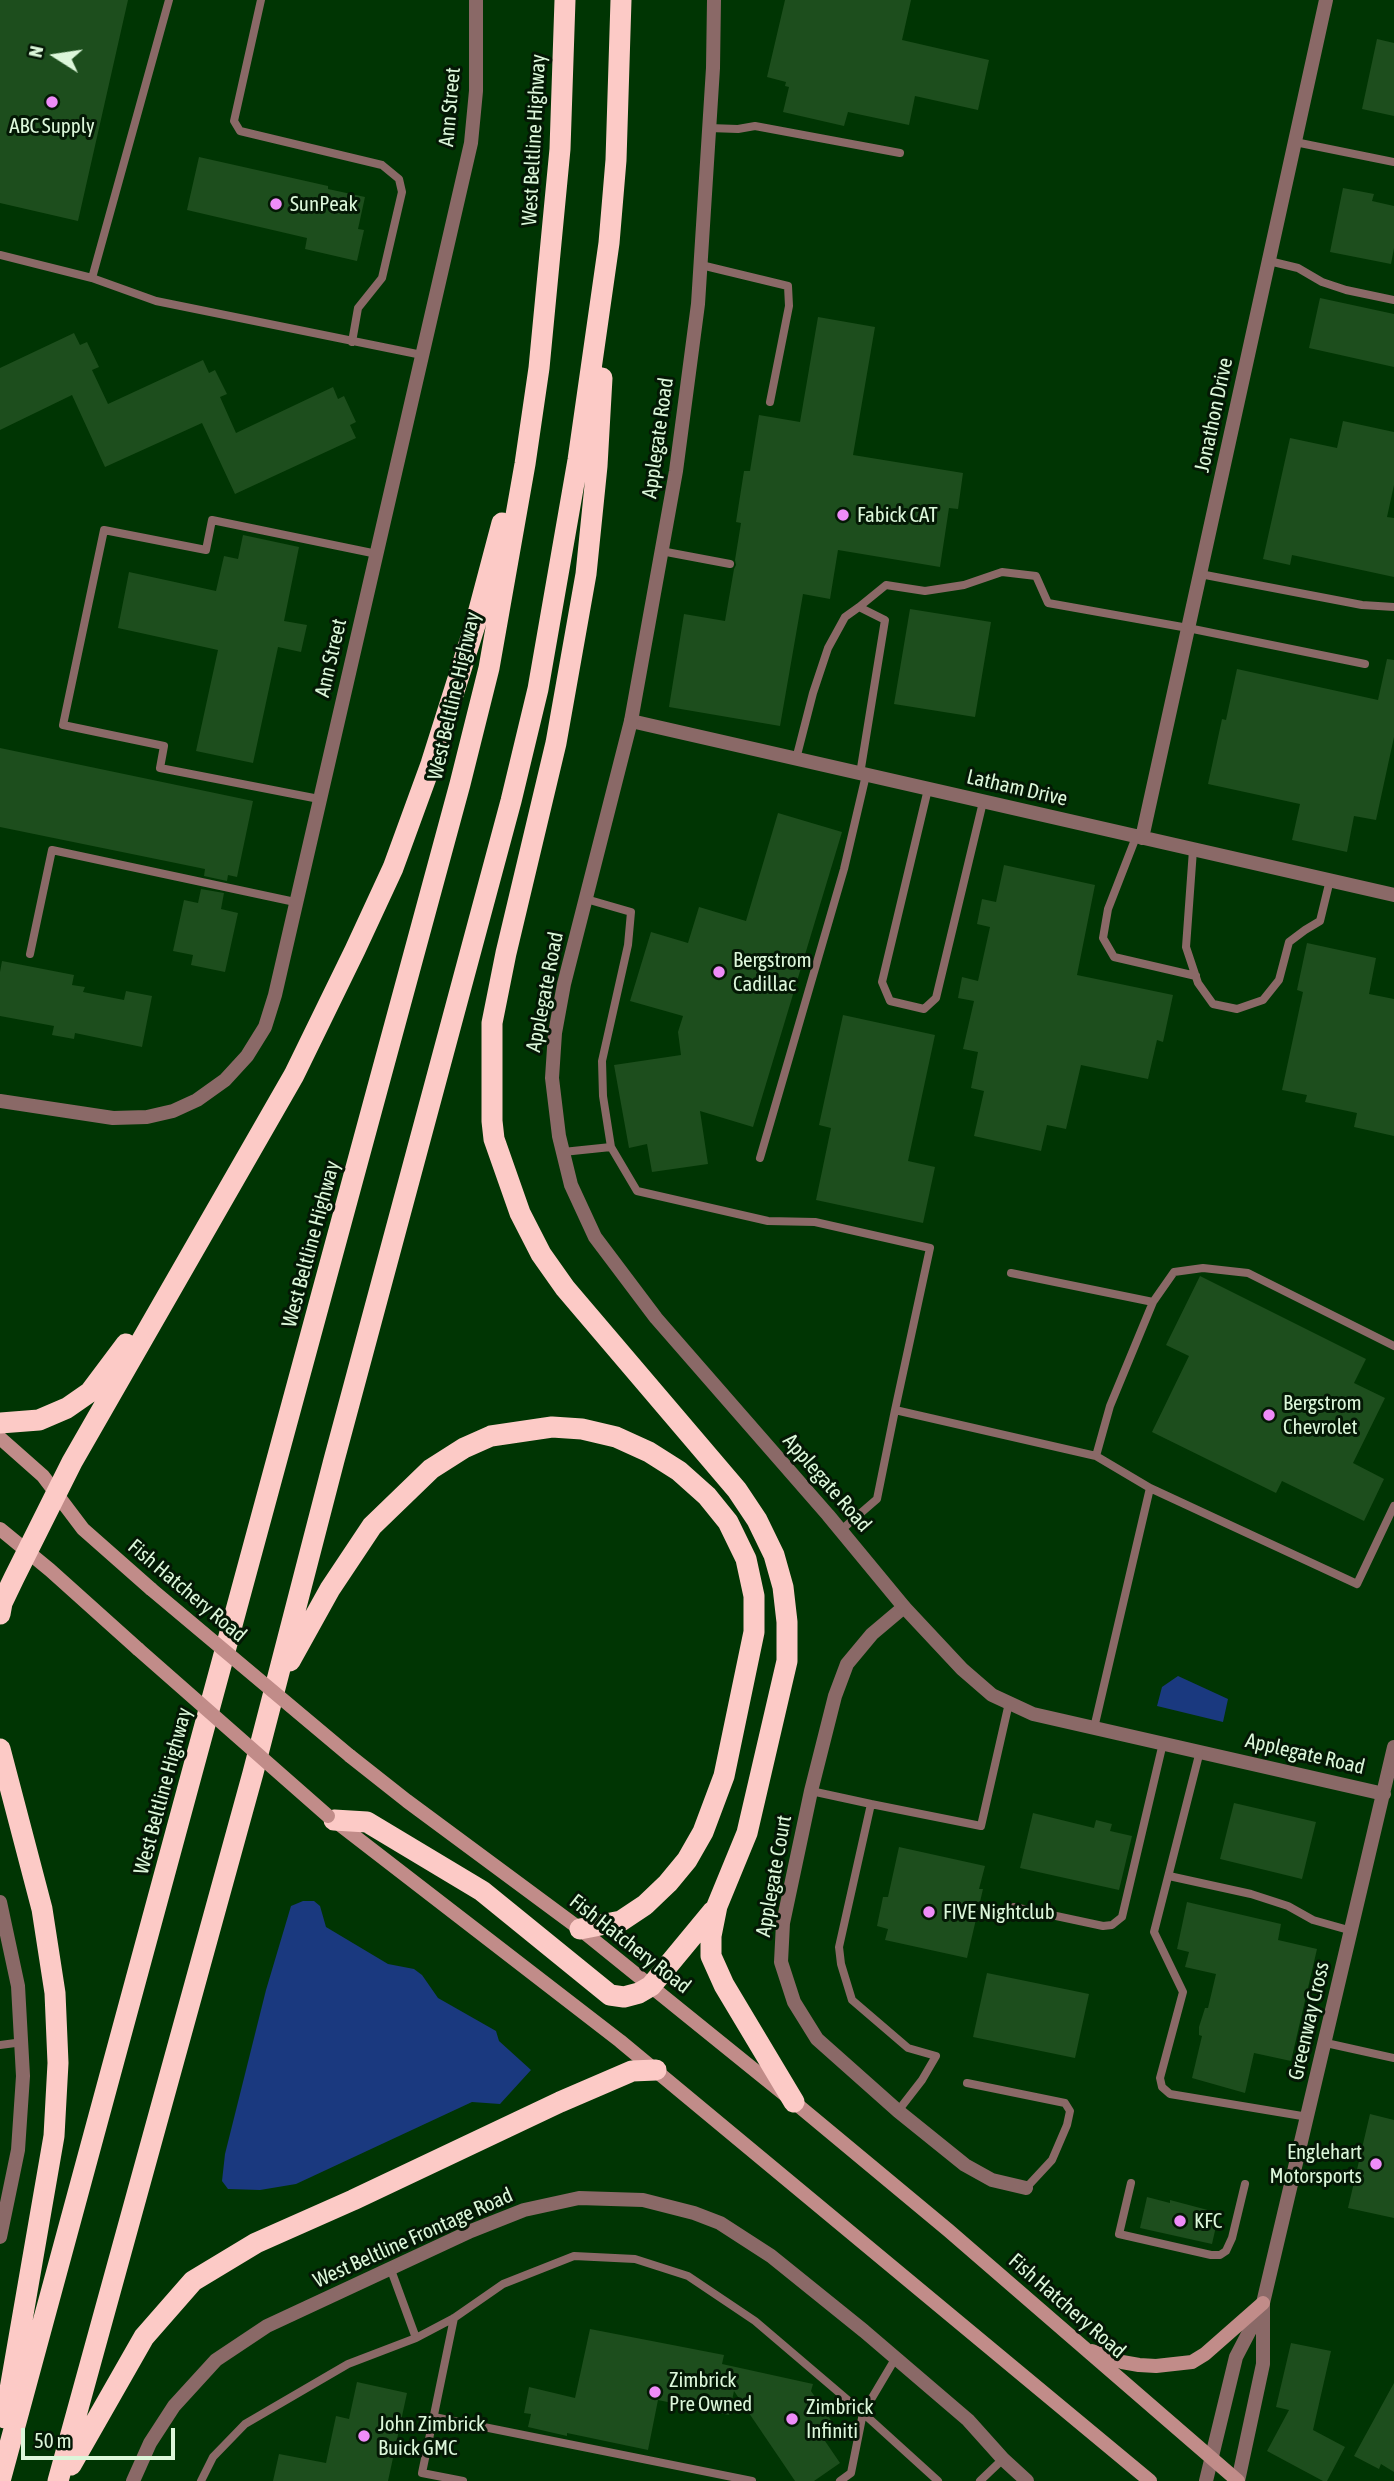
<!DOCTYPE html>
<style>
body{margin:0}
#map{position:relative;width:1394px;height:2481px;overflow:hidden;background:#003503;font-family:"Asap Condensed",sans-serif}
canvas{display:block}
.north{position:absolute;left:21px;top:21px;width:70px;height:70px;-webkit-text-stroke:5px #041805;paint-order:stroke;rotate:282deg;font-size:19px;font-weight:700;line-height:28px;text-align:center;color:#dcf7da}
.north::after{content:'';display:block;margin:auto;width:24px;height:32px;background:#dcf7da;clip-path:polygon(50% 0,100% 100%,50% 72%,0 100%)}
.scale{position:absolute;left:21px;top:2428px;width:154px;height:32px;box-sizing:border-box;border:4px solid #dcf7da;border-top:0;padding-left:9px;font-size:21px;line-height:24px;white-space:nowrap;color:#dcf7da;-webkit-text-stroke:5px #041805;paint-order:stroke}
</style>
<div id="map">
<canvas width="1394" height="2481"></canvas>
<div class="north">N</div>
<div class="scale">50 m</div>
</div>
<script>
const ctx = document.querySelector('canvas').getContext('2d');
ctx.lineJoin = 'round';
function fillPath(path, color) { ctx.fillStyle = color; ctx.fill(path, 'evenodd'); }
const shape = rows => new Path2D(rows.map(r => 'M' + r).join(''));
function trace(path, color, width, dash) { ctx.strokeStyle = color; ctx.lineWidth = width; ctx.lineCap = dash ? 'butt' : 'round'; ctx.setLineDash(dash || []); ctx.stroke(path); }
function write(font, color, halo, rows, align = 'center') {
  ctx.font = font + ' "Asap Condensed",sans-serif'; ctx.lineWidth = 6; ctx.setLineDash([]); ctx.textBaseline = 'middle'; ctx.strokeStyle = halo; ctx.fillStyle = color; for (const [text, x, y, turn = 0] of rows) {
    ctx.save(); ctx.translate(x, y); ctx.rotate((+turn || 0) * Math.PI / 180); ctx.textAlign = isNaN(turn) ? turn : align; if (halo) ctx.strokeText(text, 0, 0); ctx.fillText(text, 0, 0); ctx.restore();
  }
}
const water = shape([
 [1178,1676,1228,1699,1223,1722,1157,1706,1162,1687],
 [303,1901,314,1901,320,1906,326,1927,388,1964,414,1969,422,1975,438,1998,496,2031,499,2041,531,2070,500,2104,472,2102,296,2184,260,2190,228,2189,222,2181,225,2154,266,1990,291,1906]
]);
const building = shape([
 [0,0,128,0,78,221,0,203],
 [785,0,911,0,902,40,989,60,978,110,915,96,909,125,848,112,844,126,783,112,789,87,785,86,786,82,767,77],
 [1377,39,1394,43,1394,116,1362,109],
 [199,157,328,186,328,189,365,197,358,229,364,230,357,261,305,249,307,238,187,210],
 [1343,188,1374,194,1372,201,1394,206,1394,248,1391,264,1330,252],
 [1320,298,1394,314,1394,367,1309,348],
 [818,317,875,327,853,455,963,473,958,509,949,508,940,567,838,550,830,599,803,594,780,726,669,707,684,614,725,621,734,569,736,565,735,560,741,523,736,522,744,471,750,471,759,415,800,422],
 [74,333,80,345,87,342,99,367,92,370,108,404,203,360,209,373,215,370,227,394,220,397,236,433,333,387,338,399,344,396,356,422,350,425,356,438,235,494,202,423,105,467,72,395,0,430,0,368],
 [1343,421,1394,432,1394,485,1387,517,1394,518,1394,577,1292,555,1290,565,1263,559,1290,438,1337,448],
 [243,535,299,547,284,621,307,625,301,652,278,647,253,763,196,751,218,650,118,628,129,572,216,591,224,556,238,559],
 [910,609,991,622,975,717,894,704],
 [1387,659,1394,660,1394,737,1376,820,1354,816,1347,852,1292,840,1300,804,1208,784,1222,719,1226,720,1237,669,1378,700],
 [0,748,253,801,237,877,228,875,227,881,204,876,205,869,0,827],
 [778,813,842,832,753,1127,700,1111,708,1164,652,1172,647,1144,629,1148,614,1065,681,1055,678,1032,683,1016,630,1001,651,932,688,943,699,907,746,921],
 [1004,865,1095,885,1077,975,1173,995,1163,1042,1157,1040,1148,1079,1081,1065,1066,1129,1047,1125,1041,1151,974,1136,984,1091,971,1088,978,1052,963,1049,974,1001,958,998,962,977,978,981,990,927,977,924,982,899,996,902],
 [201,889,224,893,221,909,238,913,225,972,191,965,193,955,173,951,184,900,198,903],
 [1307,943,1376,958,1369,994,1394,999,1394,1136,1354,1127,1357,1113,1305,1102,1307,1095,1282,1090,1303,992,1297,990],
 [2,961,74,975,72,985,85,987,83,992,124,1000,126,991,152,996,142,1047,75,1033,74,1039,52,1035,54,1026,0,1016,0,972],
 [843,1015,935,1035,908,1161,935,1167,923,1223,816,1200,831,1128,819,1125],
 [1200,1276,1366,1359,1354,1383,1385,1398,1353,1463,1384,1479,1364,1521,1282,1481,1276,1493,1152,1432,1189,1356,1166,1345],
 [1234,1803,1316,1822,1302,1879,1220,1859],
 [1033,1813,1094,1828,1096,1820,1112,1824,1110,1831,1132,1836,1119,1890,1020,1868],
 [899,1847,985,1866,979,1889,983,1889,967,1958,885,1940,888,1929,877,1926,883,1897,888,1897],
 [1187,1902,1281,1924,1278,1940,1317,1949,1291,2061,1254,2053,1245,2093,1192,2078,1202,2036,1199,2035,1199,2027,1205,2008,1208,2008,1216,1974,1185,1967,1189,1952,1177,1949],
 [987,1973,1089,1994,1075,2058,973,2037],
 [1370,2114,1394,2120,1394,2218,1348,2208],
 [1147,2197,1170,2203,1170,2200,1219,2213,1212,2244,1140,2228],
 [590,2329,724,2355,722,2364,813,2384,811,2391,837,2429,823,2438,840,2463,814,2481,795,2481,734,2391,729,2415,658,2400,648,2450,567,2433,567,2436,528,2427,531,2414,524,2413,529,2387,575,2398],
 [1291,2343,1331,2351,1313,2430,1345,2447,1327,2481,1323,2481,1267,2451,1289,2410,1276,2407],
 [357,2382,407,2393,388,2481,273,2481,279,2454,326,2463,336,2416,349,2419],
 [1394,2383,1394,2472,1381,2464,1379,2469,1354,2456]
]);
const service = shape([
 [261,0,234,121,240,131,382,165,399,179,402,192,382,278,358,308,352,342],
 [709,128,738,129,755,126,900,153],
 [1295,142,1394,162],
 [0,255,92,278,169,0],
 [1269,261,1298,268,1322,282,1346,290,1394,300],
 [701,265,788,286,789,306,770,402],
 [92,278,156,301,422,355],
 [661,551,730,564],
 [1200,574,1362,605,1394,607],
 [859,607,886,585,925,591,964,585,1002,572,1036,576,1048,603,1188,628,1365,664],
 [796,759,813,693,828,648,845,617,859,607,885,620,860,774],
 [928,789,882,982,890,1001,924,1009,936,998,983,802],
 [319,799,160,768,164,746,63,725,104,530,206,550,212,520,377,554],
 [1136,837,1108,909,1103,938,1114,957,1196,976],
 [1193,850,1186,947,1198,983,1213,1004,1237,1009,1263,1000,1279,980,1289,942,1305,930,1320,921,1330,880],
 [586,899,631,912,628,945,602,1061,603,1096,611,1147],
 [30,954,52,850,295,902],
 [563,1152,611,1147,637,1191,768,1221,815,1222,930,1248,895,1410],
 [760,1158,844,869,866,775],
 [1011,1273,1153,1302],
 [1096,1456,1110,1406,1153,1302,1174,1272,1203,1268,1248,1273,1394,1346],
 [840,1531,877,1499,895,1410,1096,1456,1150,1488],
 [1094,1728,1150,1488,1357,1584,1394,1506],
 [1200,1751,1154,1932,1183,1992,1160,2078,1162,2087,1170,2094,1308,2117],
 [811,1791,871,1804,839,1947,841,1964,852,2000,908,2048,936,2056,922,2080,898,2111],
 [871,1804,981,1826,1009,1703],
 [1169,1876,1251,1894,1288,1906,1313,1920,1352,1931],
 [1014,1907,1103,1926,1112,1925,1122,1917,1163,1743],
 [1326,2043,1394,2058],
 [0,2045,23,2042],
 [967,2083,1065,2103,1070,2111,1067,2125,1052,2160,1026,2188],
 [1131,2183,1119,2234,1211,2255,1220,2255,1226,2251,1232,2238,1245,2184],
 [391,2270,416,2338],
 [454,2318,422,2473,463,2481],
 [434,2417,752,2481],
 [201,2481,213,2457,245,2424,348,2364,416,2338,454,2318,503,2284,574,2256,635,2259,688,2276,755,2321,863,2413,938,2481],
 [840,2481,851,2473,863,2413,895,2359],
 [980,2481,1003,2459]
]);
const minor = shape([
 [631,721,1394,895],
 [1142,838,1326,0],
 [0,1101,113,1118,147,1117,173,1111,197,1100,225,1080,247,1056,265,1027,275,995,471,143,476,91,476,0],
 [904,1607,872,1634,847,1664,835,1696,811,1791,783,1923,781,1962,794,2002,817,2039,898,2111,965,2165,992,2180,1026,2188]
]);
const tertiary = shape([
 [714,0,713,68,698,304,676,471,631,721,564,984,555,1033,552,1078,559,1136,571,1185,595,1237,656,1318,828,1515,904,1607,962,1669,992,1695,1033,1714,1384,1794],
 [0,1902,18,1986,23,2076,18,2150,0,2237],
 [133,2481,150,2443,174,2406,216,2360,267,2326,471,2231,524,2210,579,2198,643,2200,694,2213,720,2223,771,2256,864,2331,968,2420,1003,2459,1027,2481],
 [1206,2481,1236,2357,1262,2307],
 [1238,2481,1263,2364,1263,2303,1394,1747]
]);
const secondary = shape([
 [0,1438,43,1476,83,1529,151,1589],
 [0,1529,50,1570,138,1649],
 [350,1756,407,1801,580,1929,794,2102,948,2230,1238,2481],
 [335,1821,620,2041,1150,2481],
 [1092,2351,1122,2362,1139,2365,1156,2366,1192,2362,1205,2354,1263,2303]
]);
const motorway = shape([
 [602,378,597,466,586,574,556,743,506,953,492,1023,492,1121,494,1139,520,1213,541,1254,565,1288,737,1490,757,1520,774,1555,783,1587,787,1622,787,1661,747,1833,717,1906,711,1936,711,1956,724,1985,794,2102],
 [0,1423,39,1420,67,1408,90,1392,126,1344],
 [0,1614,2,1603,14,1578,72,1462,294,1075,355,950,393,868,431,764,475,625,502,523],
 [290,1661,330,1589,372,1526,431,1469,464,1448,491,1436,552,1427,582,1429,616,1437,649,1452,679,1471,707,1496,728,1522,746,1559,754,1596,754,1632,724,1776,703,1832,687,1860,668,1883,645,1905,621,1921,580,1929],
 [0,1749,42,1909,55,1993,58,2063,54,2136,5,2418],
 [334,1820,367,1822,482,1891,610,1995,624,1997,639,1993,651,1986,713,1911],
 [71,2465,144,2337,193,2281,256,2243,353,2200,560,2102,632,2071,656,2070],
 [0,2481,460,784,489,668,525,464,539,368,560,149,565,0],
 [58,2481,253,1773,334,1460,511,801,538,689,578,460,609,243,616,160,621,0]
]);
const secondaryBridge = shape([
 [151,1589,350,1756],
 [138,1649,328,1816]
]);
const markers = [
 [52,102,7,"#ee8cf8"],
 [276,204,7,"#ee8cf8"],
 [843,515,7,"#ee8cf8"],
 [719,972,7,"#ee8cf8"],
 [1269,1415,7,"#ee8cf8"],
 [929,1912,7,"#ee8cf8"],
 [1376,2164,7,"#ee8cf8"],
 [1180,2221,7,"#ee8cf8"],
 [655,2392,7,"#ee8cf8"],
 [792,2419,7,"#ee8cf8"],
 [364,2436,7,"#ee8cf8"]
];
const streetNames = [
 ["Ann Street",450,107,-85],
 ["West Beltline Highway",534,140,-87],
 ["Jonathon Drive",1214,415,-78],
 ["Applegate Road",658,438,-82],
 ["Ann Street",331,658,-77],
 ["West Beltline Highway",454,696,-77],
 ["Latham Drive",1017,788,13],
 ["Applegate Road",545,992,-79],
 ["West Beltline Highway",311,1244,-75],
 ["Applegate Road",827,1483,49],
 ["Fish Hatchery Road",187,1591,40],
 ["Applegate Road",1305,1754,13],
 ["West Beltline Highway",163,1791,-75],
 ["Applegate Court",774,1876,-80],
 ["Fish Hatchery Road",630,1944,38],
 ["Greenway Cross",1309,2021,-77],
 ["West Beltline Frontage Road",413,2238,-24],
 ["Fish Hatchery Road",1067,2306,41]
];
const poiNames = [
 ["ABC Supply",52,126,"center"],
 ["SunPeak",290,204],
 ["Fabick CAT",857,515],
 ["Bergstrom",733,960],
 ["Cadillac",733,984],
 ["Bergstrom",1283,1403],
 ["Chevrolet",1283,1427],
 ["FIVE Nightclub",943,1912],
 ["Englehart",1362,2152,"right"],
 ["Motorsports",1362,2176,"right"],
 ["KFC",1194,2221],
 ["Zimbrick",669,2380],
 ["Pre Owned",669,2404],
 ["Zimbrick",806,2407],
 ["Infiniti",806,2431],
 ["John Zimbrick",378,2424],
 ["Buick GMC",378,2448]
];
fillPath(water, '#1a397f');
fillPath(building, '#1d4e1d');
trace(service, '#8a6967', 8);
trace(minor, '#8a6967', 14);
trace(tertiary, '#8a6967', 14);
trace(secondary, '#c18c89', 14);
trace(motorway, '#fccac6', 21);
trace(secondaryBridge, '#c18c89', 14);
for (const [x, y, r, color] of markers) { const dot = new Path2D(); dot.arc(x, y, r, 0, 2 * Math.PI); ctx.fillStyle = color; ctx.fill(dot); trace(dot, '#041805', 2.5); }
write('21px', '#dcf7da', '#041805', streetNames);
write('21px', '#dcf7da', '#041805', poiNames, 'left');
</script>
